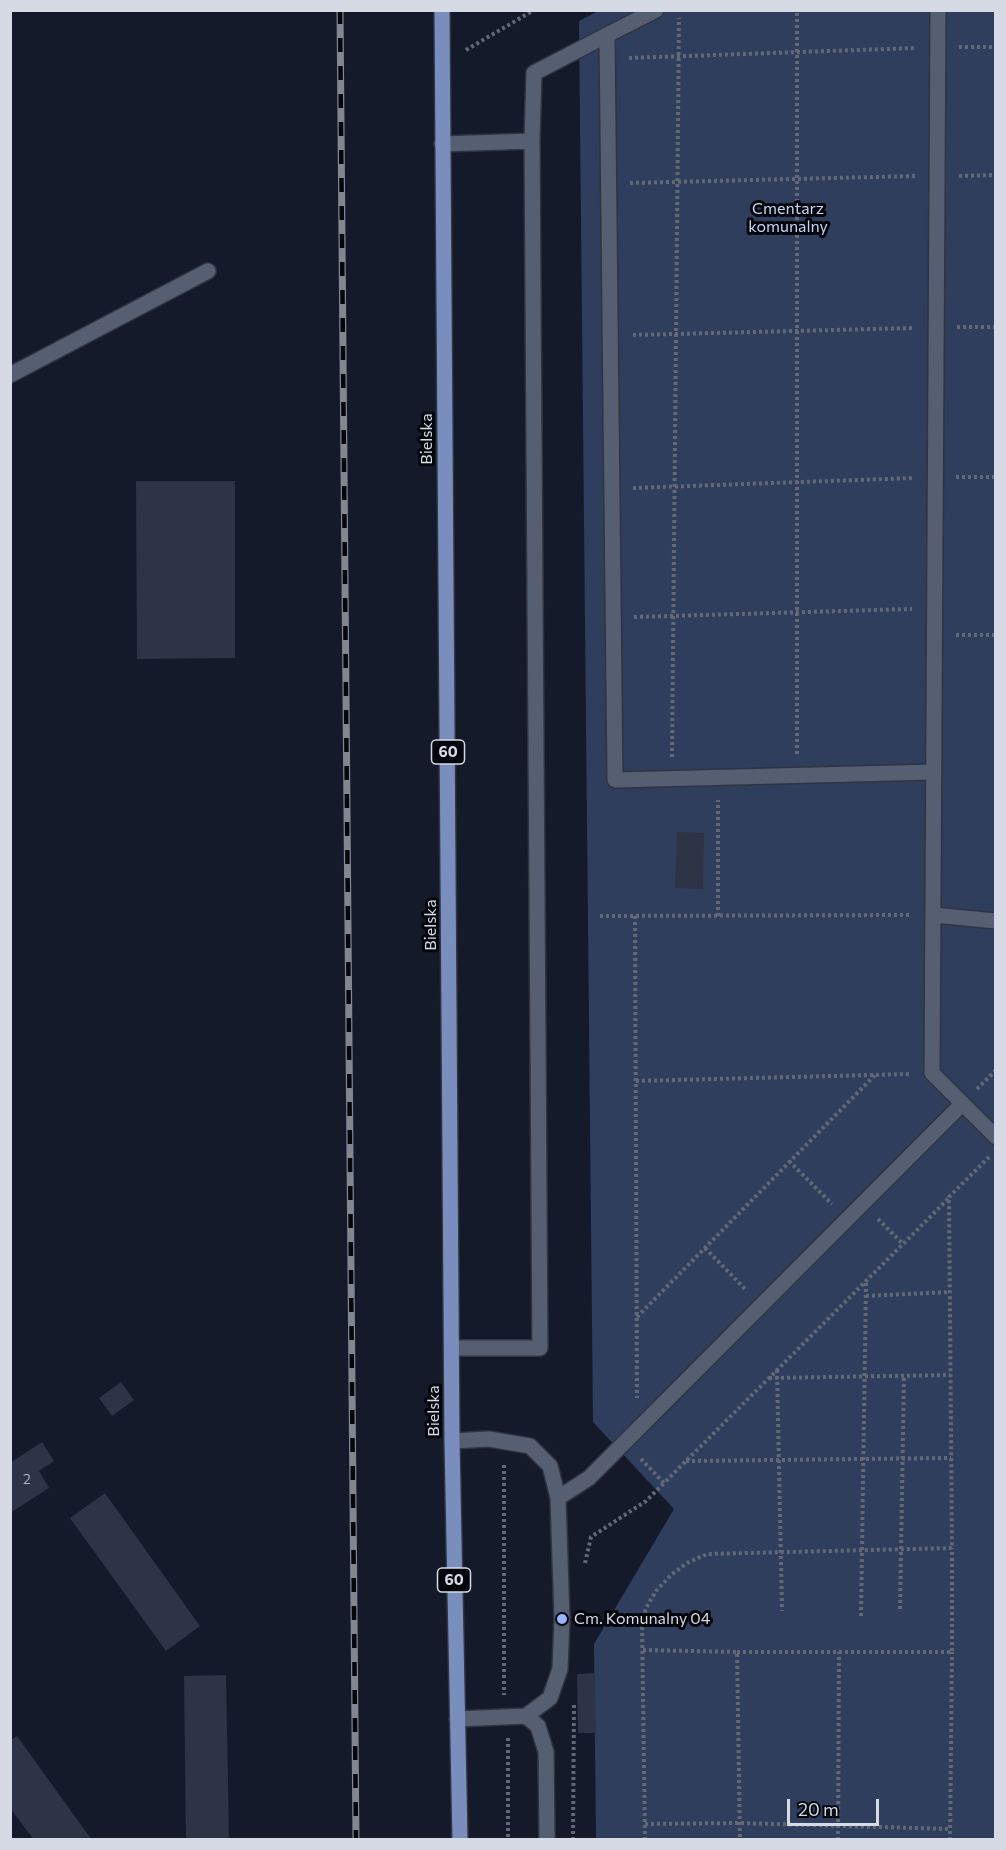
<!DOCTYPE html>
<style>
body{margin:0}
#map{position:relative;width:1006px;height:1850px;overflow:hidden;background:#141a2a;font-family:Commissioner,sans-serif}
canvas{display:block}
.frame{position:absolute;inset:0;border:12px solid #d5dae5;pointer-events:none}
.scale{position:absolute;left:787px;top:1799px;width:92px;height:27px;box-sizing:border-box;border:3px solid #d5dae5;border-top:0;padding-left:8px;font-size:18px;line-height:21px;white-space:nowrap;color:#d5dae5;-webkit-text-stroke:4px #04060c;paint-order:stroke}
</style>
<div id="map">
<canvas width="1006" height="1850"></canvas>
<div class="frame"></div>
<div class="scale">20 m</div>
</div>
<script>
const ctx = document.querySelector('canvas').getContext('2d');
ctx.lineJoin = 'round';
function fillPath(path, color) { ctx.fillStyle = color; ctx.fill(path, 'evenodd'); }
const shape = rows => new Path2D(rows.map(r => 'M' + r).join(''));
function trace(path, color, width, dash) { ctx.strokeStyle = color; ctx.lineWidth = width; ctx.lineCap = dash ? 'butt' : 'round'; ctx.setLineDash(dash || []); ctx.stroke(path); }
function write(font, color, halo, rows, align = 'center') {
  ctx.font = font + ' Commissioner,sans-serif'; ctx.lineWidth = 6; ctx.setLineDash([]); ctx.textBaseline = 'middle'; ctx.strokeStyle = halo; ctx.fillStyle = color; for (const [text, x, y, turn = 0] of rows) {
    ctx.save(); ctx.translate(x, y); ctx.rotate((+turn || 0) * Math.PI / 180); ctx.textAlign = isNaN(turn) ? turn : align; if (halo) ctx.strokeText(text, 0, 0); ctx.fillText(text, 0, 0); ctx.restore();
  }
}
const green = shape([
 [600,10,995,11,995,1839,596,1839,594,1644,674,1509,593,1422,579,21]
]);
const building = shape([
 [136,481,235,481,235,658,137,659],
 [677,832,704,833,703,889,675,888],
 [121,1382,134,1400,112,1416,99,1398],
 [42,1442,54,1461,39,1471,49,1488,10,1513,10,1463],
 [105,1493,200,1626,166,1651,70,1518],
 [595,1673,596,1733,578,1733,577,1674],
 [226,1675,229,1840,186,1840,184,1676],
 [17,1736,63,1800,92,1840,34,1840,10,1808,10,1741]
]);
const path = shape([
 [959,47,996,47],
 [466,50,534,10],
 [629,58,915,48],
 [959,176,996,175],
 [630,183,916,176],
 [957,327,996,327],
 [633,335,914,328],
 [956,477,996,477],
 [633,488,913,478],
 [634,617,912,609],
 [956,635,996,635],
 [797,754,797,10],
 [672,757,679,18],
 [600,916,911,915],
 [635,916,637,1398],
 [718,916,718,800],
 [636,1081,911,1074],
 [977,1089,996,1070],
 [789,1161,832,1204],
 [878,1219,903,1244],
 [705,1248,746,1290],
 [866,1296,950,1292],
 [637,1317,875,1075],
 [777,1370,782,1611],
 [769,1378,950,1375],
 [641,1459,664,1483,949,1198],
 [686,1461,951,1458],
 [504,1465,504,1695],
 [585,1563,591,1537,646,1501,664,1483],
 [900,1609,904,1376],
 [861,1616,866,1281],
 [643,1650,737,1652,740,1840],
 [737,1652,952,1652,952,1548],
 [508,1738,508,1840],
 [645,1824,739,1823,950,1829],
 [573,1840,574,1702],
 [645,1840,642,1622,646,1608,656,1591,671,1575,687,1563,707,1554,952,1548,949,1197,989,1157],
 [838,1840,839,1652],
 [950,1840,952,1652]
]);
const minor = shape([
 [656,10,607,35,615,780,934,772],
 [938,10,932,1073,996,1137],
 [532,141,534,73,607,35],
 [442,144,532,141,540,1348,453,1348],
 [10,375,208,271],
 [933,915,996,921],
 [452,1441,489,1439,530,1446,550,1466,558,1498,562,1619,560,1669,550,1698,526,1716,457,1719],
 [558,1498,589,1478,962,1104],
 [526,1716,538,1726,546,1752,547,1840]
]);
const major = shape([
 [442,10,452,1441,460,1840]
]);
const rail = shape([
 [340,10,356,1840]
]);
const markers = [
 [562,1619,6,"#96b6fd"]
];
const numberNames = [
 ["2",27,1479]
];
const shields = [
 [448,752,33],
 [454,1580,33]
];
const shieldNames = [
 ["60",448,752],
 ["60",454,1580]
];
const parkNames = [
 ["Cmentarz",788,209],
 ["komunalny",788,227]
];
const streetNames = [
 ["Bielska",427,439,-90],
 ["Bielska",431,925,-90],
 ["Bielska",434,1411,-90]
];
const poiNames = [
 ["Cm. Komunalny 04",574,1619]
];
fillPath(green, '#303e5e');
fillPath(building, '#2d3445');
trace(minor, '#303440', 18);
trace(major, '#303440', 18);
trace(path, '#626876', 4, [3, 3]);
trace(minor, '#565e71', 15);
trace(major, '#7a8ebd', 15);
trace(rail, '#818693', 7);
trace(rail, '#04060c', 4.5, [14]);
for (const [x, y, r, color] of markers) { const dot = new Path2D(); dot.arc(x, y, r, 0, 2 * Math.PI); ctx.fillStyle = color; ctx.fill(dot); trace(dot, '#04060c', 2); }
write('14px', '#abb0bd', null, numberNames);
for (const [x, y, w] of shields) { const box = new Path2D(); box.roundRect(x - w / 2, y - 12, w, 24, 4.5); ctx.fillStyle = '#04060c'; ctx.fill(box); trace(box, '#d5dae5', 1.5); }
write('bold 15px', '#d5dae5', null, shieldNames);
write('16px', '#c7d7f9', '#04060c', parkNames);
write('16px', '#d5dae5', '#04060c', streetNames);
write('16px', '#d5dae5', '#04060c', poiNames, 'left');
</script>
